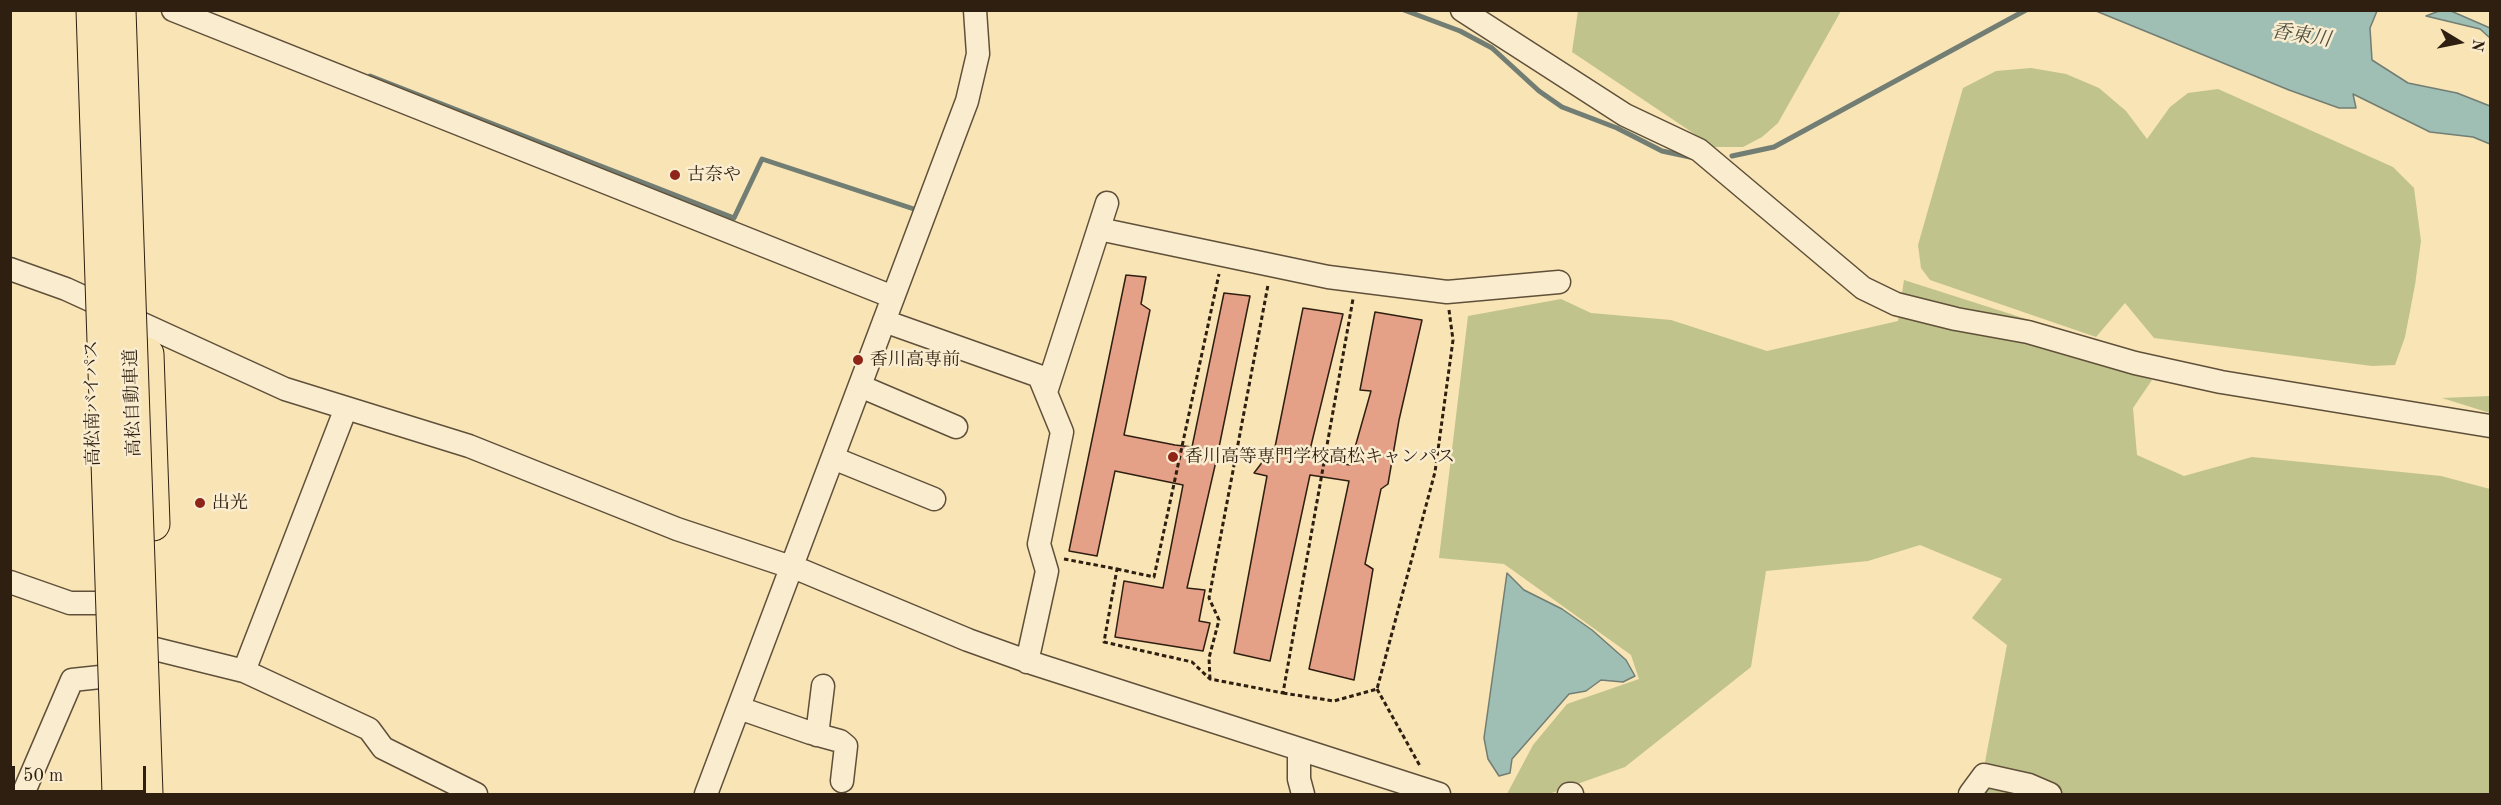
<!DOCTYPE html>
<meta charset="utf-8">
<style>
body{margin:0}
#map{position:relative;width:2501px;height:805px;overflow:hidden;background:#f8e4b5;font-family:"Old Standard TT",serif}
canvas{display:block}
.frame{position:absolute;inset:0;border:12px solid #2e1f11;pointer-events:none}
.north{position:absolute;left:2429px;top:12px;width:60px;height:60px;-webkit-text-stroke:4px #faedcf;paint-order:stroke;rotate:100deg;font-size:16px;font-weight:700;line-height:24px;text-align:center;color:#2e1f11}
.north::after{content:'';display:block;margin:auto;width:21px;height:27px;background:#2e1f11;clip-path:polygon(50% 0,100% 100%,50% 72%,0 100%)}
.scale{position:absolute;left:12px;top:766px;width:134px;height:27px;box-sizing:border-box;border:3px solid #2e1f11;border-top:0;padding-left:8px;font-size:18px;line-height:21px;white-space:nowrap;color:#2e1f11;-webkit-text-stroke:4px #faedcf;paint-order:stroke}
</style>
<div id="map">
<canvas width="2501" height="805"></canvas>
<div class="frame"></div>
<div class="north">N</div>
<div class="scale">50 m</div>
</div>
<script>
const ctx = document.querySelector('canvas').getContext('2d');
ctx.lineJoin = 'round';
function fillPath(path, color) { ctx.fillStyle = color; ctx.fill(path, 'evenodd'); }
const shape = rows => new Path2D(rows.map(r => 'M' + r).join(''));
function trace(path, color, width, dash) { ctx.strokeStyle = color; ctx.lineWidth = width; ctx.lineCap = dash ? 'butt' : 'round'; ctx.setLineDash(dash || []); ctx.stroke(path); }
function write(font, color, halo, rows, align = 'center') {
  ctx.font = font + ' "Old Standard TT","Noto Serif JP",serif'; ctx.lineWidth = 5; ctx.setLineDash([]); ctx.textBaseline = 'middle'; ctx.strokeStyle = halo; ctx.fillStyle = color; for (const [text, x, y, turn = 0] of rows) {
    ctx.save(); ctx.translate(x, y); ctx.rotate((+turn || 0) * Math.PI / 180); ctx.textAlign = isNaN(turn) ? turn : align; if (halo) ctx.strokeText(text, 0, 0); ctx.fillText(text, 0, 0); ctx.restore();
  }
}
const green = shape([
 [1578,11,1841,11,1778,123,1762,137,1743,147,1714,147,1572,52],
 [2031,68,2066,74,2099,88,2126,111,2147,139,2170,107,2188,93,2218,89,2393,167,2414,188,2421,241,2415,285,2405,337,2395,365,2372,366,2154,338,2125,303,2096,337,1930,280,1921,268,1918,245,1963,88,1996,71],
 [1904,280,2095,341,2152,380,2133,408,2137,455,2184,476,2252,457,2441,476,2490,489,2490,794,1979,794,2007,645,1972,618,2002,579,1920,545,1868,561,1766,571,1751,667,1625,767,1549,794,1507,794,1533,745,1567,704,1639,679,1631,655,1504,564,1439,558,1468,316,1561,299,1591,313,1671,320,1767,351,1898,321],
 [2490,396,2490,413,2442,398]
]);
const water = shape([
 [2096,11,2377,11,2370,28,2372,60,2408,83,2457,93,2490,106,2490,144,2473,137,2430,132,2353,94,2356,108,2339,108,2289,90,2096,11],
 [2439,11,2451,11,2490,28,2490,38,2480,29,2426,16,2439,11],
 [1507,573,1524,590,1562,609,1592,630,1626,660,1635,676,1623,682,1601,680,1586,691,1569,694,1512,759,1510,773,1499,776,1488,759,1484,738,1507,573]
]);
const stream = shape([
 [1404,10,1460,31,1492,48,1539,91,1562,107,1617,128,1662,151,1690,157],
 [370,76,734,218,762,159,920,211],
 [1732,156,1774,147,2026,10]
]);
const building = shape([
 [1126,275,1146,277,1141,304,1150,310,1124,435,1175,445,1192,447,1224,293,1250,296,1217,457,1187,588,1205,590,1199,621,1210,623,1203,651,1115,637,1124,581,1163,588,1183,485,1115,471,1097,556,1069,551,1126,275],
 [1303,308,1343,314,1308,458,1350,465,1371,391,1360,390,1375,312,1422,320,1399,420,1388,484,1381,489,1365,564,1373,569,1354,680,1309,669,1349,481,1310,475,1270,661,1234,653,1267,476,1254,473,1267,456,1273,457,1303,308]
]);
const path = shape([
 [1064,559,1117,569,1104,642,1192,662,1210,679,1283,693,1353,299],
 [1117,569,1154,577,1219,274],
 [1210,679,1209,658,1219,620,1209,598,1268,285],
 [1377,689,1420,766],
 [1283,693,1334,701,1377,689,1435,472,1453,340,1449,310]
]);
const minor = shape([
 [173,10,893,297],
 [1462,10,1625,115,1699,150,1863,288,1896,304,1956,319,2028,332,2135,363,2221,382,2490,426],
 [1099,229,1328,277,1447,292,1559,282],
 [10,269,66,289,285,389,469,446,677,529,803,571,968,640,1032,663,1439,794],
 [884,321,1039,376,1062,432,1039,544,1047,571,1027,662],
 [860,386,956,427],
 [1046,392,1107,203],
 [833,458,934,499],
 [10,582,70,603,98,603],
 [155,649,244,671,346,408],
 [244,671,369,729,383,748,476,794],
 [739,708,811,733,840,741,846,746,842,781],
 [817,735,823,686],
 [1299,750,1299,779,1303,794],
 [23,794,72,680,100,677],
 [706,794,967,101,978,54,975,10],
 [1569,794,1572,794],
 [1970,794,1984,775,2029,785,2050,794]
]);
const highway = shape([
 [147,354,153,524]
]);
const highwayBridge = shape([
 [93,10,119,794],
 [119,10,146,794]
]);
const markers = [
 [675,175,6,"#8f2418"],
 [858,360,6,"#8f2418"],
 [1173,457,6,"#8f2418"],
 [200,503,6,"#8f2418"]
];
const poiNames = [
 ["古奈や",687,175],
 ["香川高専前",870,360],
 ["香川高等専門学校高松キャンパス",1185,457],
 ["出光",212,503]
];
const streetNames = [
 ["高松南バイパス",93,403,-91],
 ["高松自動車道",133,403,-92]
];
const waterNames = [
 ["香東川",2301,36,9]
];
fillPath(green, '#c0c38b');
fillPath(water, '#9fbeb4');
trace(water, '#727e73', 1.5);
trace(stream, '#727e73', 5);
fillPath(building, '#e5a088');
trace(building, '#2e1f11', 1.5);
trace(minor, '#60503a', 25);
trace(highway, '#2e1f11', 35);
trace(path, '#2e1f11', 3, [4.5, 3]);
trace(minor, '#faedcf', 22);
trace(highway, '#f8e4b5', 33);
trace(highwayBridge, '#2e1f11', 35, []);
trace(highwayBridge, '#f8e4b5', 33);
for (const [x, y, r, color] of markers) { const dot = new Path2D(); dot.arc(x, y, r, 0, 2 * Math.PI); ctx.fillStyle = color; ctx.fill(dot); trace(dot, '#faedcf', 2); }
write('18px', '#2e1f11', '#faedcf', poiNames, 'left');
write('18px', '#2e1f11', '#faedcf', streetNames);
write('italic 20px', '#504f42', '#faedcf', waterNames);
</script>
